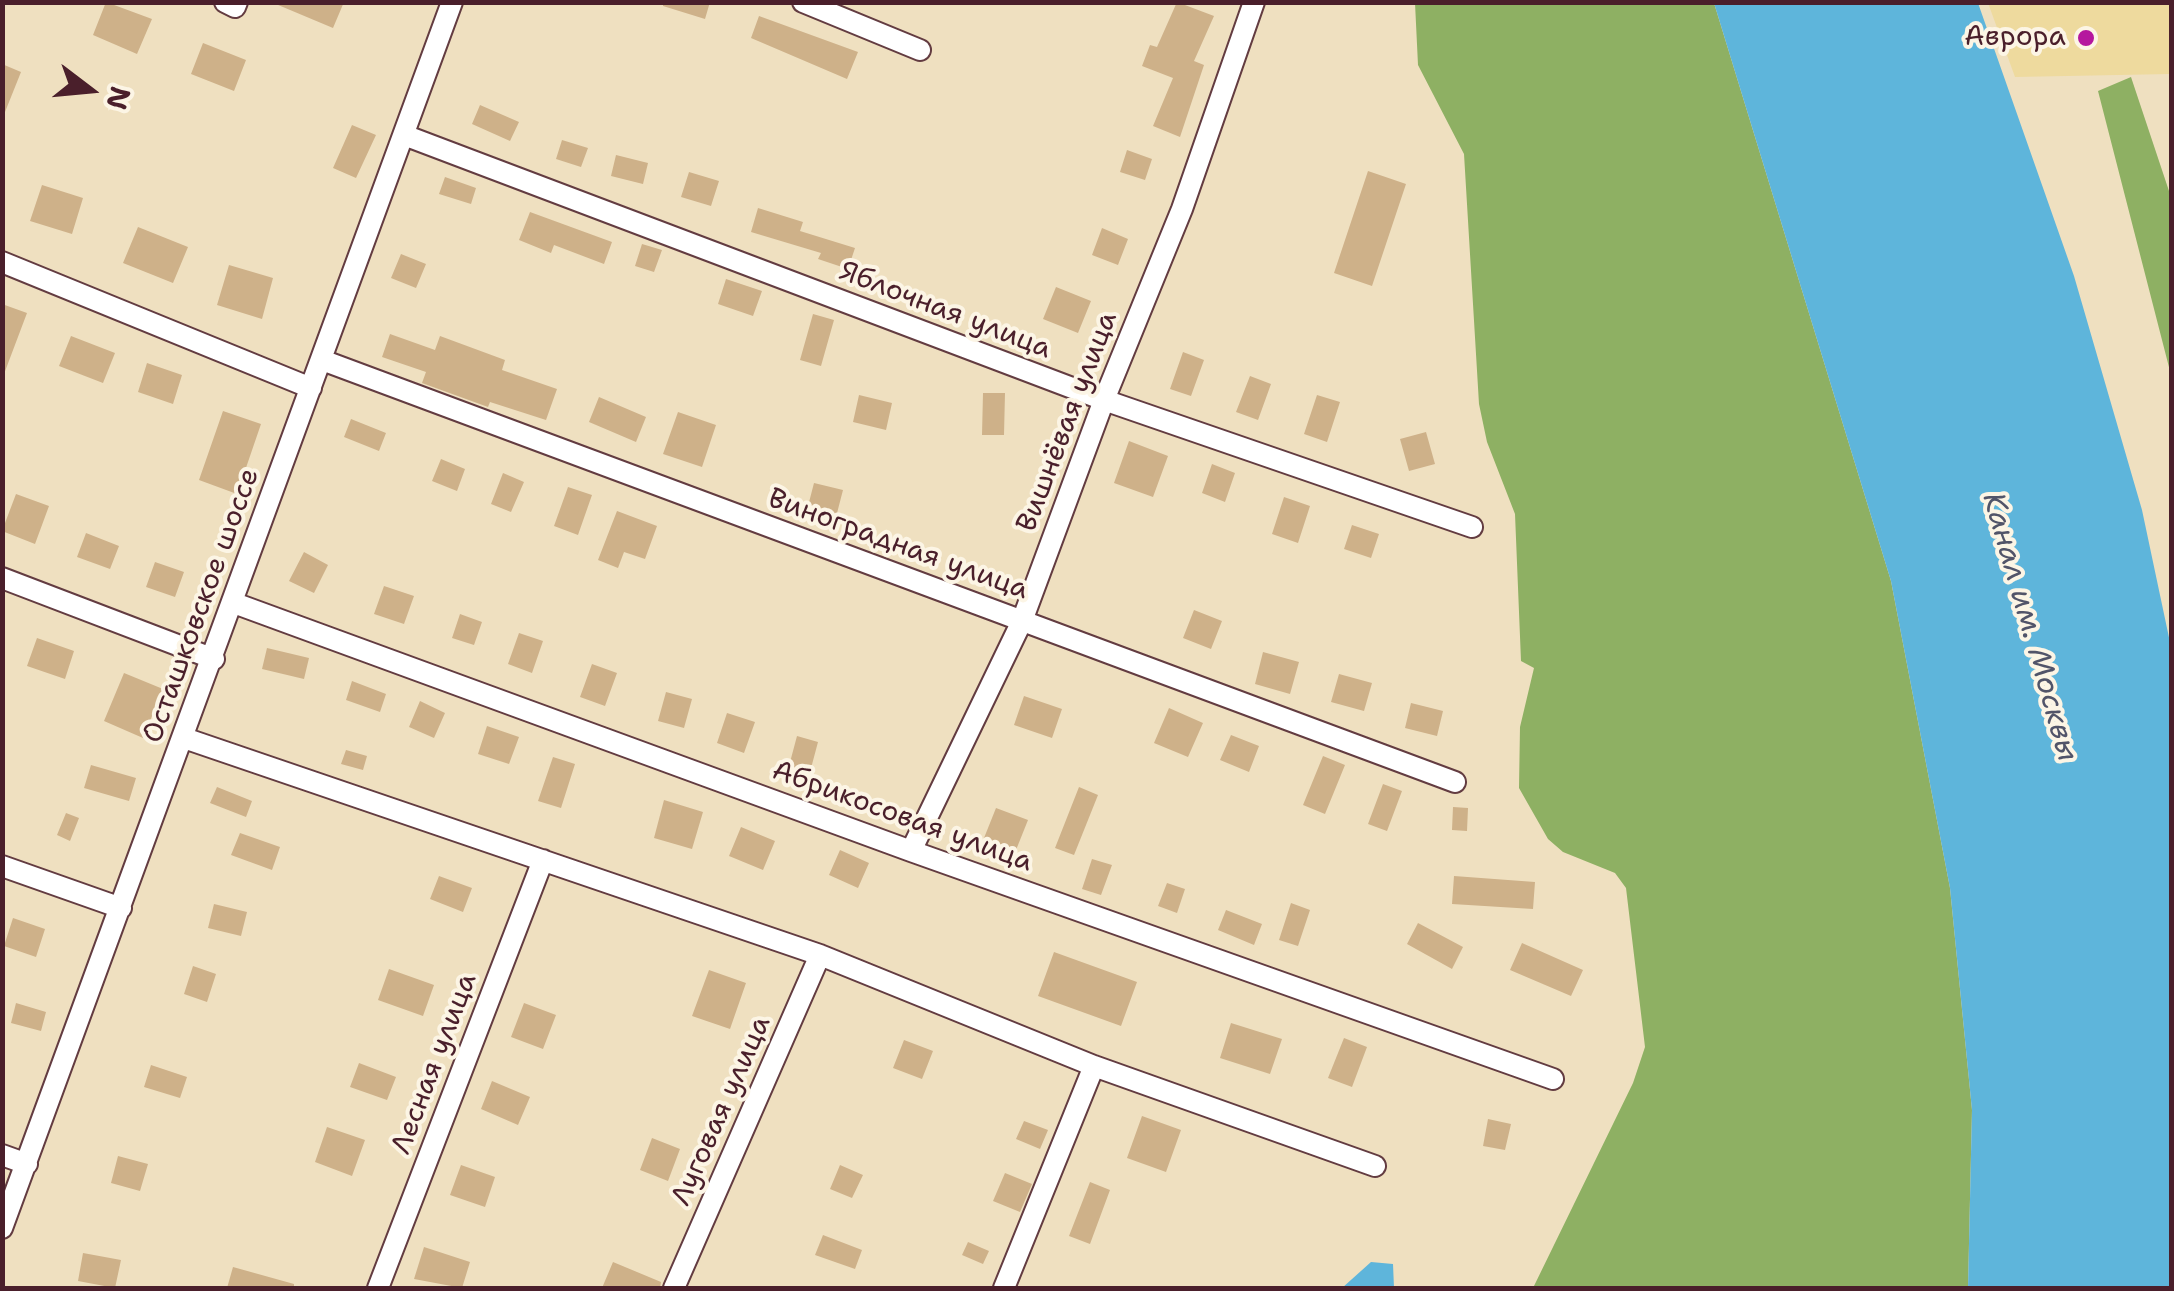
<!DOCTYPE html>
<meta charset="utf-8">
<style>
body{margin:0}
#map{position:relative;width:2174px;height:1291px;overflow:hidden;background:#efe0c0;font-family:"Shantell Sans",sans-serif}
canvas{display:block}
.frame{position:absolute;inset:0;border:5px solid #4a1f2b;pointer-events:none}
.north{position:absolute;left:40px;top:40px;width:100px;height:100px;-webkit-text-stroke:8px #fcf5e5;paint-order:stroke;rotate:106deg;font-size:28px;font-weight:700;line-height:40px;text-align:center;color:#4a1f2b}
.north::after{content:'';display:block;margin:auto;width:35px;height:45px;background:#4a1f2b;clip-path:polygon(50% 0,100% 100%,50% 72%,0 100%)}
</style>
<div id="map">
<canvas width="2174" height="1291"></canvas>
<div class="frame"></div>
<div class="north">N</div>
</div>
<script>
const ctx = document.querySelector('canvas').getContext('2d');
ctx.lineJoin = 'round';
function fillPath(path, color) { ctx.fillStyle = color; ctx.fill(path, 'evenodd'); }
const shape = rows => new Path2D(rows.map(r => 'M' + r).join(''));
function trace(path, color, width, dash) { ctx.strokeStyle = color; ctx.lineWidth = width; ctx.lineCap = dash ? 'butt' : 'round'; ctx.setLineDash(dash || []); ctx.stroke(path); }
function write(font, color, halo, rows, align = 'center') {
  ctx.font = font + ' "Shantell Sans",sans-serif'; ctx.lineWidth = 8; ctx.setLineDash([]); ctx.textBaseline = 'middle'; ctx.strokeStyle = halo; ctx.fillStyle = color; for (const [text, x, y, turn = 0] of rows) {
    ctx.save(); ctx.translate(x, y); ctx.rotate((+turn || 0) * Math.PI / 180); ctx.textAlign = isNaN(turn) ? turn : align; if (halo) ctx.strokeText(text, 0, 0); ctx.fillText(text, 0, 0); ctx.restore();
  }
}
const forest = shape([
 [1415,3,1714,3,1891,581,1950,888,1972,1110,1968,1288,1533,1288,1633,1083,1645,1047,1626,888,1615,873,1563,852,1548,839,1519,788,1520,727,1534,668,1521,661,1515,514,1487,442,1479,404,1464,154,1418,65],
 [2131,77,2171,197,2171,375,2098,91]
]);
const sand = shape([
 [1988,3,2171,3,2171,74,2015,77]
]);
const water = shape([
 [1714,3,1978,3,2074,276,2142,510,2171,647,2171,1288,1968,1288,1972,1110,1950,888,1891,581],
 [1371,1262,1393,1264,1394,1288,1342,1288]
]);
const building = shape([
 [106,2,152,19,137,54,93,35],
 [271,2,344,2,333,28],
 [663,2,710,2,705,19,663,6],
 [1177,2,1214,16,1194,61,1204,65,1180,137,1153,126,1173,78,1142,66,1150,45,1157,47],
 [759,16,858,52,847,79,751,38],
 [203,43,246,60,234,91,191,74],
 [2,64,21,72,3,117,2,117],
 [480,105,519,122,510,141,472,124],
 [352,125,376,135,356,178,333,168],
 [562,140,588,148,581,167,556,159],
 [1127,150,1152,159,1145,180,1120,172],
 [616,155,648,163,643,184,611,176],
 [1368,171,1406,184,1372,286,1334,273],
 [689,172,719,181,711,206,681,197],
 [445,177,476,188,471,204,439,194],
 [42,185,83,198,72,234,30,221],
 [758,208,803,222,800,231,855,248,848,269,818,259,821,253,751,232],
 [530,212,612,242,604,264,554,245,551,253,519,240],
 [138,227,188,247,173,283,123,263],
 [1102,228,1128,239,1118,265,1092,255],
 [642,244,662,250,654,272,635,266],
 [401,254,426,264,416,288,391,278],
 [229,265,273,278,262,319,217,305],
 [726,279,762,291,753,316,718,304],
 [1056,287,1091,301,1078,333,1043,319],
 [2,304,27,313,4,374,2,374],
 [813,314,834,320,821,366,800,360],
 [390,334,435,350,440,336,505,360,502,370,557,389,546,420,490,402,488,407,422,383,426,372,382,357],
 [71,336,115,353,103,383,59,366],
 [1183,352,1204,360,1191,396,1170,389],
 [147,363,182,375,173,404,138,392],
 [1250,376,1271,384,1258,420,1236,412],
 [983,393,1005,393,1004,435,982,435],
 [859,395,892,403,886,430,853,422],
 [1317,395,1340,402,1327,442,1304,434],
 [599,397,646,417,636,442,589,422],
 [223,411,261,424,237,494,199,480],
 [678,412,716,425,702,467,663,454],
 [351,419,386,433,379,451,344,437],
 [1426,432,1435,464,1409,471,1400,439],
 [1129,441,1168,456,1153,497,1114,483],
 [441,459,465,469,457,491,432,481],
 [1212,464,1235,473,1225,502,1202,493],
 [503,473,524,482,511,512,491,504],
 [814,483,843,490,836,517,807,510],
 [568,487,592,495,578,535,554,526],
 [16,494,49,506,35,544,2,531],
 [1284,497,1310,506,1298,543,1272,534],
 [617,511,657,526,645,559,624,552,618,568,598,560],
 [1352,525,1379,534,1371,558,1344,549],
 [86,533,119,546,110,569,77,557],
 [304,552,328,565,314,593,289,581],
 [155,562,184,572,175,597,146,587],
 [384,586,414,596,404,624,374,614],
 [1194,610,1222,621,1211,649,1183,638],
 [460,614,482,622,474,645,452,638],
 [519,633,543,641,532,673,508,664],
 [37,638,74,651,65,679,27,666],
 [267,648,309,658,304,679,262,669],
 [1263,652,1299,662,1290,694,1255,684],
 [592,664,617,673,605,706,580,697],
 [124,673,163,689,143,738,104,721],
 [1339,674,1372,683,1364,711,1331,702],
 [352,681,386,694,380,712,346,700],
 [666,692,692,699,684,728,658,721],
 [1024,696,1062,709,1052,738,1014,725],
 [420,701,445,713,434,738,409,727],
 [1411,703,1443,711,1437,736,1405,728],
 [1169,708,1203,723,1188,757,1154,743],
 [727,713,755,722,744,753,717,743],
 [487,726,519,737,509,764,478,754],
 [1231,735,1259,746,1249,772,1220,760],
 [797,736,818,742,810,772,789,766],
 [346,750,367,756,363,770,341,764],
 [1323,756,1345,765,1325,814,1303,805],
 [553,757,575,764,561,808,538,801],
 [91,765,136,778,129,801,84,788],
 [1383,784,1402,791,1387,831,1368,824],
 [217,787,252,801,246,817,210,803],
 [1079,787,1098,795,1074,855,1055,848],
 [664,800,703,812,692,849,654,838],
 [1453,807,1468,808,1467,831,1452,830],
 [996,808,1028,820,1016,850,984,838],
 [66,813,79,818,70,841,57,835],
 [741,827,775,841,763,870,729,856],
 [240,833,280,847,272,870,231,855],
 [840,850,869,863,858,888,829,875],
 [1092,859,1112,865,1101,895,1082,889],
 [439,876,472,888,463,912,430,899],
 [1454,876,1535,882,1533,909,1452,904],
 [1167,883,1185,889,1177,913,1158,906],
 [1291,903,1310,910,1298,946,1279,940],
 [214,904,247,912,241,936,208,928],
 [1226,910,1262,924,1254,945,1218,930],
 [13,918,45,929,36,957,4,946],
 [1418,923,1463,947,1452,969,1407,944],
 [1522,943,1583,970,1571,996,1510,970],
 [1054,952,1137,982,1121,1026,1038,996],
 [193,966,216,974,207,1002,184,994],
 [389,969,434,985,423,1016,378,1000],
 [709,970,746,983,730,1029,692,1016],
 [16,1003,46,1012,41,1031,11,1023],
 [524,1003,556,1015,543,1049,511,1037],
 [1231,1023,1282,1039,1270,1074,1220,1058],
 [1344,1038,1367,1047,1352,1087,1328,1078],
 [904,1040,933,1051,922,1079,893,1068],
 [359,1063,396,1077,387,1100,350,1087],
 [151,1065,187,1077,180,1098,144,1087],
 [492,1081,530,1097,518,1125,481,1109],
 [1142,1116,1181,1130,1166,1172,1127,1158],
 [1488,1119,1511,1124,1505,1150,1483,1146],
 [1024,1121,1048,1130,1040,1149,1016,1139],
 [327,1127,365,1140,352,1176,315,1162],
 [652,1138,680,1149,668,1181,640,1170],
 [118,1156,148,1164,140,1191,111,1183],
 [461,1165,495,1177,485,1207,450,1195],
 [840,1165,863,1175,852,1198,830,1189],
 [1005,1173,1032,1184,1020,1212,993,1201],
 [1090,1182,1110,1190,1090,1244,1069,1236],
 [823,1235,862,1250,855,1269,815,1255],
 [968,1242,989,1251,983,1264,962,1255],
 [424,1247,470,1262,462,1288,414,1279],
 [83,1253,121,1260,115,1288,78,1281],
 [613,1262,661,1282,660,1288,602,1288],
 [233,1267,294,1284,294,1288,227,1288]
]);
const minor = shape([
 [225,2,235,7,237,2],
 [803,2,920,50],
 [404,135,1104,400,1472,527],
 [2,262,311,388],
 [322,360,1455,782],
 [2,578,214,659],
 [234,603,911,851,1553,1079],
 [184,738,820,955,1094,1066,1375,1166],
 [911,851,1022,621,1104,400,1182,209,1254,2],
 [2,866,121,908],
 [2,1155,27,1164],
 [2,1228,452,2],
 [378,1288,543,860],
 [674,1288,820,955],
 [1004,1288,1094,1066]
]);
const markers = [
 [2086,38,10,"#b5179e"]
];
const poiNames = [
 ["Аврора",2066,38]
];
const streetNames = [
 ["Яблочная улица",945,311,21],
 ["Вишнёвая улица",1068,422,-69],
 ["Виноградная улица",898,545,20],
 ["Осташковское шоссе",202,606,-70],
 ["Абрикосовая улица",902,817,20],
 ["Лесная улица",435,1064,-69],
 ["Луговая улица",722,1111,-66]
];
const waterNames = [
 ["Канал им. Москвы",2029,627,74]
];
fillPath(forest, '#8eb063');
fillPath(sand, '#eeda9e');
fillPath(water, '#5eb5db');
fillPath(building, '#ceb189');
trace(minor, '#633c41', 24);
trace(minor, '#fff', 20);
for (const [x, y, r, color] of markers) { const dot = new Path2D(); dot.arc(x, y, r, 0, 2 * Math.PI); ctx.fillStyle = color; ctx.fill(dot); trace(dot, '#fcf5e5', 4); }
write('28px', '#4a1f2b', '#fcf5e5', poiNames, 'right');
write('28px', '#4a1f2b', '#fcf5e5', streetNames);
write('italic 30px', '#515469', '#fcf5e5', waterNames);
</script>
